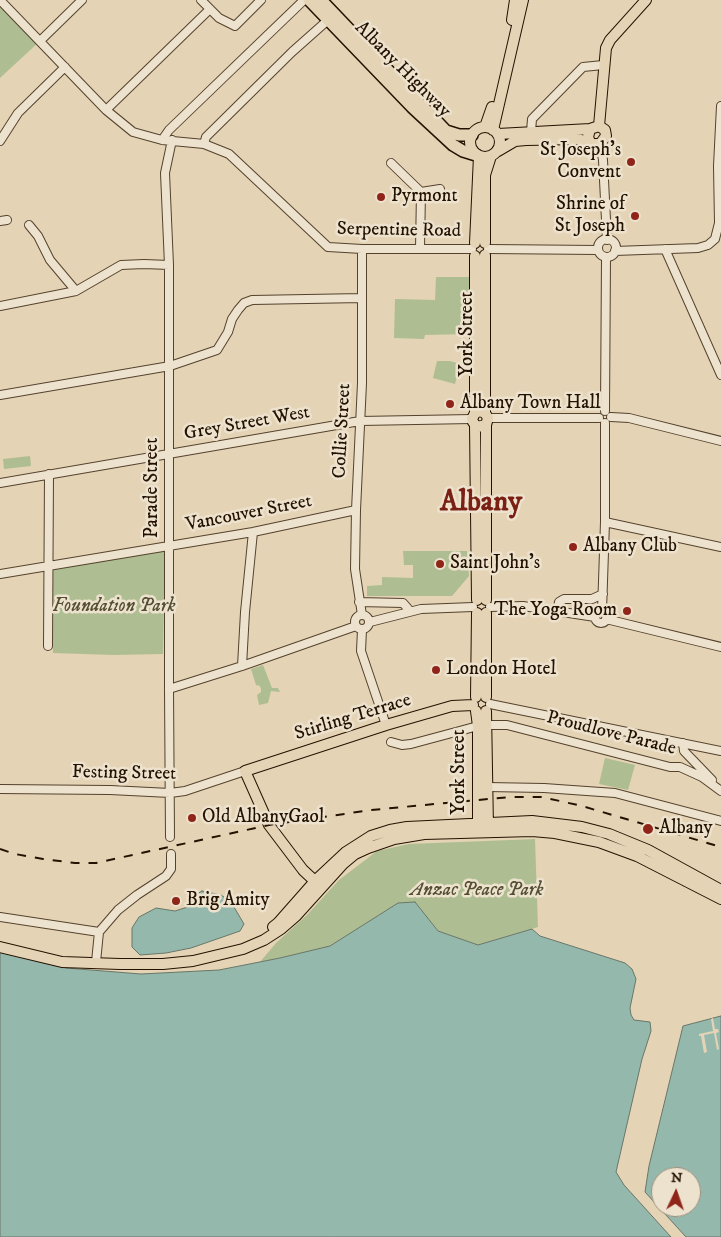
<!DOCTYPE html>
<meta charset="utf-8">
<style>
body{margin:0}
#map{position:relative;width:721px;height:1237px;overflow:hidden;background:#e4d3b4;font-family:"IM FELL DW Pica",serif}
canvas{display:block}
.north{position:absolute;left:651px;top:1167px;width:50px;height:50px;box-sizing:border-box;background:#ede2ce;border:1px solid #9d8f7c;border-radius:50%;rotate:3deg;font-size:14px;font-weight:700;line-height:20px;text-align:center;color:#241200}
.north::after{content:'';display:block;margin:auto;width:18px;height:22px;background:#8f2418;clip-path:polygon(50% 0,100% 100%,50% 72%,0 100%)}
</style>
<div id="map">
<canvas width="721" height="1237"></canvas>
<div class="north">N</div>
</div>
<script>
const ctx = document.querySelector('canvas').getContext('2d');
ctx.lineJoin = 'round';
function fillPath(path, color) { ctx.fillStyle = color; ctx.fill(path, 'evenodd'); }
const shape = rows => new Path2D(rows.map(r => 'M' + r).join(''));
function trace(path, color, width, dash) { ctx.strokeStyle = color; ctx.lineWidth = width; ctx.lineCap = dash ? 'butt' : 'round'; ctx.setLineDash(dash || []); ctx.stroke(path); }
function write(font, color, halo, rows, align = 'center') {
  ctx.font = font + ' "IM FELL DW Pica",serif'; ctx.lineWidth = 5; ctx.setLineDash([]); ctx.textBaseline = 'middle'; ctx.strokeStyle = halo; ctx.fillStyle = color; for (const [text, x, y, turn = 0] of rows) {
    ctx.save(); ctx.translate(x, y); ctx.rotate((+turn || 0) * Math.PI / 180); ctx.textAlign = isNaN(turn) ? turn : align; if (halo) ctx.strokeText(text, 0, 0); ctx.fillText(text, 0, 0); ctx.restore();
  }
}
const green = shape([
 [0,0,40,41,0,78],
 [436,277,469,277,469,334,425,335,424,339,394,338,395,299,435,300],
 [437,361,450,361,460,364,455,384,433,378],
 [30,456,31,466,4,469,3,459],
 [165,548,163,654,114,655,53,653,52,569],
 [403,551,467,551,469,576,452,596,367,596,367,586,382,585,382,577,413,578,413,565,404,565],
 [263,665,272,688,278,688,280,692,271,691,268,703,259,705,257,695,261,692,261,689,260,686,256,685,251,669],
 [605,758,635,765,628,790,599,784],
 [535,839,538,927,478,945,438,931,415,902,398,903,330,946,280,958,260,962,276,943,307,915,339,880,377,851,409,844]
]);
const water = shape([
 [202,891,221,895,231,902,244,924,240,931,191,948,166,953,140,955,132,947,132,928,139,917,156,908,175,911,194,905,197,894,202,891],
 [415,902,438,931,478,945,532,929,540,936,625,963,632,969,636,979,630,1008,631,1015,634,1020,650,1022,651,1031,642,1059,616,1172,624,1185,671,1237,0,1237,0,949,66,968,141,974,219,970,280,958,330,946,398,903,415,902],
 [721,1016,721,1237,686,1237,645,1192,649,1166,683,1026,721,1016],
 [661,1177,691,1177,691,1207,661,1207,661,1177]
]);
const pier = shape([
 [713,1018,715,1029,718,1029,719,1032,716,1033,719,1049,717,1050,714,1033,704,1035,707,1052,704,1053,701,1036,699,1036,699,1034,713,1031,711,1019]
]);
const minor = shape([
 [0,0,106,110,133,132,162,140,204,144,229,154,328,247,362,249,472,249],
 [201,0,219,18,235,26,261,0],
 [40,41,82,0],
 [106,110,210,9],
 [531,132,532,119,583,67,603,65],
 [162,140,169,130,304,0],
 [0,141,18,113,65,67],
 [204,144,206,137,292,52,328,20],
 [600,144,603,160,607,240],
 [391,163,421,192,420,248],
 [421,192,440,189],
 [0,221,7,220],
 [29,225,38,236,50,260,76,291],
 '598 248a9 9 0 1 1 18 0a9 9 0 1 1-18 0Z',
 [362,249,362,383,356,510,355,569,362,615],
 [488,249,598,250],
 [665,249,721,375],
 [615,251,698,248,708,245,715,239,719,223,718,166,721,106],
 [0,306,76,291,121,265,144,264,169,265],
 [0,395,170,366,217,350,228,332,232,319,238,310,244,303,252,300,362,298],
 [605,411,606,257],
 [611,417,629,418,721,441],
 [488,418,599,418],
 [0,483,360,421,472,419],
 [605,522,721,547],
 [0,574,253,532,356,510],
 [359,602,403,603,410,611],
 [490,607,523,606,595,617],
 '595 617a6 6 0 1 1 12 0a6 6 0 1 1-12 0Z',
 [602,611,605,522,605,423],
 [557,612,559,602,564,599,592,599,603,594],
 '355 622a7 7 0 1 1 14 0a7 7 0 1 1-14 0Z',
 [606,619,721,647],
 [370,622,421,609,473,607],
 [362,630,361,651,386,725],
 [48,646,49,474],
 [242,666,245,612,253,532],
 [169,689,242,666,356,626],
 [490,704,721,751],
 [487,725,507,725,670,767,680,767,702,777,721,791],
 [391,742,402,745,411,744,478,726],
 [683,743,684,751,712,780],
 [487,787,544,788,615,793,721,821],
 [0,789,110,790,170,793,185,791,245,771],
 [170,837,169,689,169,265,165,173,172,140],
 [0,917,99,932],
 [96,962,99,932,118,910,137,895,166,876,171,869,171,854]
]);
const major = shape([
 [512,20,515,0],
 [599,126,606,48,610,40,646,0],
 [485,127,492,107],
 '470 142a15 15 0 1 1 30 0a15 15 0 1 1-30 0Z',
 [493,130,523,0],
 [498,134,590,129],
 [498,151,515,141,526,140,578,139,593,144,600,144,606,136,605,130,599,126,590,129,588,137,590,142],
 [475,243,479,156],
 [485,243,485,175,491,156],
 [475,413,480,411,485,413,488,418,486,425,477,427,473,422,472,419,475,413,475,256],
 [485,413,485,255],
 [475,425,477,600],
 [486,425,486,600],
 [476,697,477,613],
 [486,697,486,613],
 [476,711,478,726,478,828],
 [486,711,488,828],
 [319,885,303,870,269,825,245,771,386,725,452,706,473,705],
 [273,927,278,923,315,881,346,852,371,836,390,830,407,827,532,821,582,827,609,834,648,850,721,890],
 [0,947,62,962,120,964,163,964,193,961,243,949,264,940,281,929,296,916,343,864,355,854,368,848,394,839,424,834,532,831,555,833,599,842,637,856,721,899]
]);
const highway = shape([
 [309,0,412,107,453,145,463,151,476,155],
 [321,0,446,131,459,135,472,135]
]);
const rail = shape([
 [0,849,15,854,43,859,75,863,96,863,269,825,371,810,510,797,542,797,582,806,721,847]
]);
const markers = [
 [631,162,5,"#8f2418"],
 [381,197,5,"#8f2418"],
 [635,216,5,"#8f2418"],
 [450,404,5,"#8f2418"],
 [573,547,5,"#8f2418"],
 [440,564,5,"#8f2418"],
 [627,611,5,"#8f2418"],
 [436,670,5,"#8f2418"],
 [192,818,5,"#8f2418"],
 [648,829,6,"#8f2418"],
 [176,901,5,"#8f2418"]
];
const streetNames = [
 ["Albany Highway",402,70,45],
 ["Serpentine Road",399,231,1],
 ["York Street",468,334,-90],
 ["Grey Street West",247,424,-10],
 ["Collie Street",343,431,-87],
 ["Parade Street",153,488,-90],
 ["Vancouver Street",249,514,-11],
 ["Stirling Terrace",353,718,-17],
 ["Proudlove Parade",611,734,14],
 ["York Street",460,772,-90],
 ["Festing Street",124,774,1]
];
const poiNames = [
 ["St Joseph's",621,151,"right"],
 ["Convent",621,173,"right"],
 ["Pyrmont",391,197],
 ["Shrine of",625,205,"right"],
 ["St Joseph",625,227,"right"],
 ["Albany Town Hall",460,404],
 ["Albany Club",583,547],
 ["Saint John’s",450,564],
 ["The Yoga Room",617,611,"right"],
 ["London Hotel",446,670],
 ["Old AlbanyGaol",202,818],
 ["Albany",659,829],
 ["Brig Amity",186,901]
];
const parkNames = [
 ["Foundation Park",114,607],
 ["Anzac Peace Park",477,891]
];
const townNames = [
 ["Albany",481,504]
];
fillPath(green, '#aebe92');
fillPath(water, '#95b8ad');
trace(water, '#687668', 1);
fillPath(pier, '#e4d3b4');
trace(minor, '#54422d', 10);
trace(major, '#241200', 12);
trace(highway, '#241200', 14);
trace(minor, '#ede2ce', 8);
trace(major, '#e4d3b4', 10);
trace(highway, '#e4d3b4', 11);
trace(rail, '#241200', 2, [9, 9]);
for (const [x, y, r, color] of markers) { const dot = new Path2D(); dot.arc(x, y, r, 0, 2 * Math.PI); ctx.fillStyle = color; ctx.fill(dot); trace(dot, '#ede2ce', 2); }
write('19px', '#241200', '#ede2ce', streetNames);
write('19px', '#241200', '#ede2ce', poiNames, 'left');
write('italic 19px', '#544e33', '#ede2ce', parkNames);
write('bold 29px', '#7a1f14', '#ede2ce', townNames);
</script>
